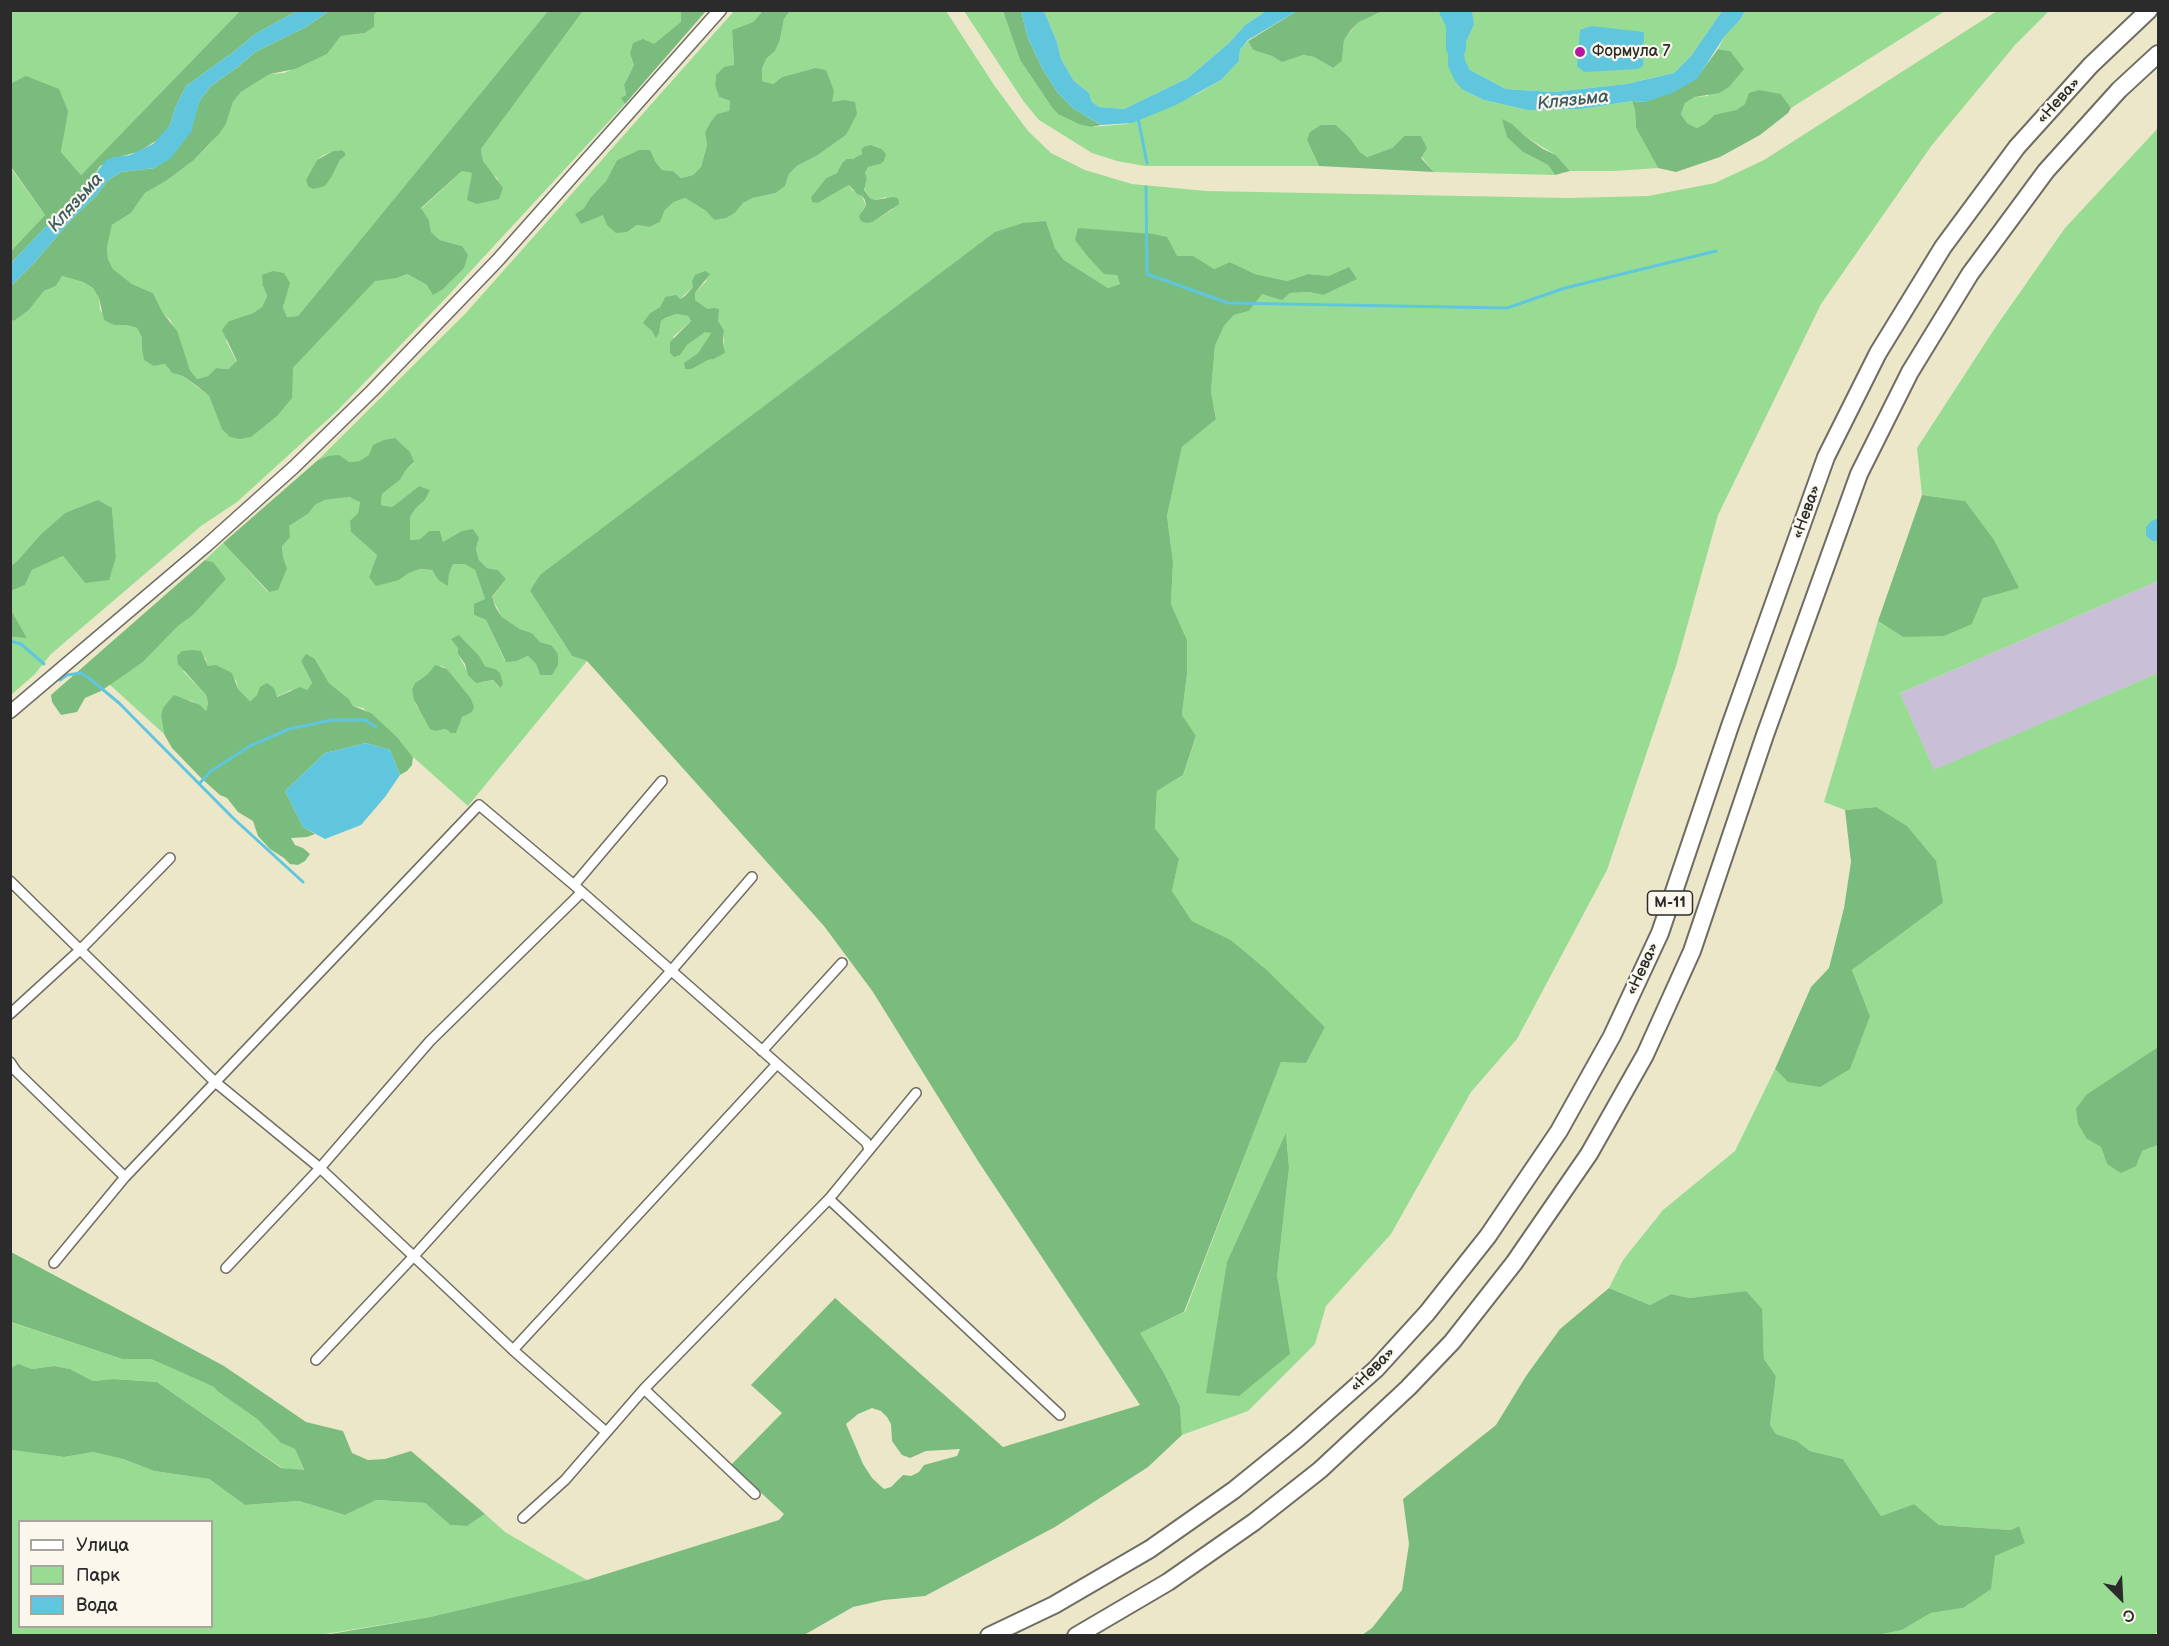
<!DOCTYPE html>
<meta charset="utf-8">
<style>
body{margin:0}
#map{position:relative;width:2169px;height:1646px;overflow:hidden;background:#ede7ca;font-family:"Balsamiq Sans",sans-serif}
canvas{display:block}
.frame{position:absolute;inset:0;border:12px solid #2b2b2b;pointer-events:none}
.legend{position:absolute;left:18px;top:1520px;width:195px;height:108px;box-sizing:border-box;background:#fbf7ec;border:2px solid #a8a59f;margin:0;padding:8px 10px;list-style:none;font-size:18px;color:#2b2b2b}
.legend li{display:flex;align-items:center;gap:12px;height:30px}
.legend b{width:30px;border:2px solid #a8a59f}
.north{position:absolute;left:2091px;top:1568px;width:60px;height:60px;-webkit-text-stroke:4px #fbf7ec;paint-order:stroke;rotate:156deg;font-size:16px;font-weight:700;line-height:24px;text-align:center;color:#2b2b2b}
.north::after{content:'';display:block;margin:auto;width:21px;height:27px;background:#2b2b2b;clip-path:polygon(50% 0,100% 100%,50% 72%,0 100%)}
</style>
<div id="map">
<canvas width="2169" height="1646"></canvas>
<div class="frame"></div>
<ul class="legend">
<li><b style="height:8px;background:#fff"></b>Улица</li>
<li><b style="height:16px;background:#98dc94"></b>Парк</li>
<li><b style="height:16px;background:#60c6dd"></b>Вода</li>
</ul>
<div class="north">С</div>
</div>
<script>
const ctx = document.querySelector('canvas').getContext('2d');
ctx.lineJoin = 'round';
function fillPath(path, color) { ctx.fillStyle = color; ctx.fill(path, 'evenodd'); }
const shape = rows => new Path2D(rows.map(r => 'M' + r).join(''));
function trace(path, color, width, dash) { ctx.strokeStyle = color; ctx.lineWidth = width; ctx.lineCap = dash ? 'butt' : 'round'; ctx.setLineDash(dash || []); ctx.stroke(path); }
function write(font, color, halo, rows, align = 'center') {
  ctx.font = font + ' "Balsamiq Sans",sans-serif'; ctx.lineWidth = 4.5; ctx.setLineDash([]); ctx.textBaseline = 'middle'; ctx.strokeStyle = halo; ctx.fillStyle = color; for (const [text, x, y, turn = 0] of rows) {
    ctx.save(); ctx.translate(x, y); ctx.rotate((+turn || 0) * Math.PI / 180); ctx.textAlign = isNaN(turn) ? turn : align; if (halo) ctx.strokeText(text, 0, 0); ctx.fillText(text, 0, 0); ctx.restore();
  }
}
const industrial = shape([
 [2158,581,2158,673,1934,771,1900,693]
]);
const green = shape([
 [11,11,240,11,81,175,61,152,63,141,12,83,11,87],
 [377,11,548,11,298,316,287,317,283,307,285,295,263,286,267,296,262,307,253,313,229,321,226,341,237,362,228,369,216,368,208,376,197,379,190,370,171,321,163,313,153,293,132,284,113,269,108,259,107,248,112,225,131,213,145,193,166,181,194,160,211,143,226,124,233,102,241,92,270,74,284,73,327,54,341,36,365,33,374,27,374,15],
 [342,150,345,156,340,160,332,176,309,175,317,160,322,156,333,151],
 [583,11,681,11,682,22,654,45,630,54,634,65,624,85,626,95,622,98,625,104,444,300,337,411,237,502,201,526,51,654,35,674,11,695,11,637,27,638,11,610,11,591,25,585,32,570,63,556,85,583,116,557,112,508,65,513,41,534,18,560,11,566,11,320,14,321,29,310,44,291,56,286,62,276,83,282,93,288,99,298,100,310,114,325,126,325,137,328,142,338,142,349,154,366,165,364,172,373,183,376,209,396,222,428,293,368,375,280,397,278,407,274,427,285,462,246,440,240,431,232,429,220,421,209,462,171,472,173,477,203,488,200,498,179,489,171,483,161,481,149],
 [734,11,760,11,761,13,753,22,732,30,734,65,716,75,715,86,719,97,730,101,729,111,705,133,707,145,701,167,693,175,681,178,673,171,662,170,655,161,639,150,617,160,606,181,590,198,584,208,575,214,603,215,627,232,637,225,650,227,660,222,665,210,674,202,685,198,706,211,714,220,736,212,743,203,753,198,776,193,785,186,789,174,797,166,818,155,846,135,815,68,782,77,773,84,762,81,762,69,766,59,775,51,780,40,784,19,790,11,946,11,994,85,1028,131,1051,153,1085,170,1132,184,1206,191,1567,198,1648,196,1715,183,1764,160,1997,11,2049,11,2015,45,1932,145,1821,304,1718,515,1676,666,1607,870,1517,1039,1471,1092,1391,1234,1326,1306,1315,1344,1248,1411,1182,1435,1180,1406,1164,1373,1139,1333,1185,1312,1281,1061,1325,1027,1267,970,1231,940,1192,921,1172,891,1179,859,1155,828,1157,791,1183,775,1196,737,1182,715,1187,674,1187,640,1171,604,1173,562,1167,516,1182,447,1216,418,1211,391,1215,346,1224,326,1234,315,1249,311,1262,293,1282,299,1290,293,1309,292,1323,295,1329,276,1308,274,1287,281,1255,274,1230,262,1214,269,1193,257,1176,256,1117,275,1120,284,1108,288,1064,260,1055,248,1046,221,530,591,572,656,587,661,468,806,413,757,397,737,363,708,353,706,349,699,329,683,315,659,301,661,312,683,307,690,291,690,276,697,257,695,250,701,238,689,236,680,208,666,205,657,183,671,206,695,208,703,206,711,192,701,184,700,161,716,164,734,109,684,143,662,178,626,192,616,213,562,205,560,223,543,268,592,287,568,283,557,282,546,289,526,308,514,315,505,325,500,348,497,360,501,358,513,351,532,377,555,369,577,399,580,409,573,420,569,432,570,438,580,448,585,449,574,453,564,465,563,475,570,485,599,474,615,486,620,505,661,517,661,528,656,536,664,540,675,551,645,540,642,532,633,520,629,502,617,492,598,506,579,498,570,487,568,479,560,476,549,479,538,443,542,440,531,429,531,420,539,409,540,410,517,416,508,425,500,429,490,419,486,392,507,381,505,382,494,400,480,406,470,414,463,369,455,359,461,349,462,328,456,318,460,465,314],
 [871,145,882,149,886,154,884,160,879,164,868,167,865,173,867,178,864,189,870,198,875,200,886,197,893,209,873,222,862,211,866,206,862,196,852,190,849,185,818,203,811,197,826,178,837,173,842,163,858,157,862,154,861,149,865,146],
 [708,279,695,293,695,300,708,309,724,330,724,353,714,359,708,360,692,369,689,360,698,353,711,333,705,331,687,345,683,350,673,337,691,321,688,316,676,314,665,318,661,321,659,333,652,331,644,323,650,313,660,307,665,297,680,299,693,287],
 [463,639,485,666,495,669,499,688,493,680,482,682,466,669,458,654,459,648],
 [441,666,447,669,470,697,459,722,446,729,435,731,416,705,412,688,419,680],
 [1286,1134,1289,1168,1277,1276],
 [964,11,1003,11,1020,60,1051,106,1091,127,1127,124,1197,94,1221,80,1239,61,1240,50,1248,41,1253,50,1272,56,1282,61,1303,55,1314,57,1333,68,1342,61,1344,39,1359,22,1369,16,1382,11,1453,11,1455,26,1449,44,1463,90,1484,100,1527,110,1582,109,1632,101,1635,110,1636,128,1658,168,1614,171,1570,171,1556,155,1526,137,1512,124,1523,152,1548,165,1555,175,1434,172,1404,136,1392,148,1367,157,1360,152,1350,138,1336,125,1321,125,1307,140,1319,166,1145,166,1117,161,1092,153,1039,120,1024,102],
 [1044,11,1266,11,1245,25,1229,43,1188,78,1124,109,1099,107,1092,102,1089,93,1074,81,1061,59,1057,42],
 [1472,11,1722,11,1691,56,1674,73,1626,84,1554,92,1506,89,1470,70,1465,60,1464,47,1473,24],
 [1745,11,1945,11,1791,108,1781,94,1745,104,1736,110,1725,114,1714,115,1706,123,1697,128,1687,123,1681,114,1685,103,1695,97,1708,96,1730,51,1718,49,1724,37,1740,20],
 [2158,128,2158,518,2151,521,2146,528,2146,536,2152,541,2158,541,2158,581,1900,693,1934,770,2158,673,2158,1047,2137,1062,2087,1139,2101,1147,2107,1164,2158,1145,2158,1631,2153,1636,1878,1635,1902,1630,1931,1613,1963,1608,1995,1556,2019,1526,2011,1530,1939,1525,1914,1504,1881,1516,1843,1459,1810,1451,1797,1441,1776,1434,1770,1425,1776,1376,1764,1359,1763,1336,1746,1291,1689,1298,1671,1294,1650,1305,1609,1288,1623,1260,1663,1210,1735,1151,1775,1069,1788,1082,1870,1016,1852,970,1943,903,1876,807,1845,810,1824,802,1878,621,1903,637,1972,624,1983,598,1965,501,1922,495,1917,448,1995,328,2065,228],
 [10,167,45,215,11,251,10,251],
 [10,1322,122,1359,151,1359,214,1387,217,1391,257,1419,281,1443,295,1449,304,1471,282,1468,157,1382,115,1379,93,1381,70,1369,54,1366,32,1369,18,1365,11,1368],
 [11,1450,64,1457,93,1452,123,1459,154,1471,209,1479,245,1505,299,1501,345,1515,375,1500,425,1503,450,1525,467,1526,485,1514,505,1532,587,1580,430,1617,319,1635,11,1636],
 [20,1522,212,1522,212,1626,20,1626]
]);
const forest = shape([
 [240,11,297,11,255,34,236,50,186,86,175,108,170,125,159,139,138,152,122,156,100,166,91,180,11,263,11,251,45,215,11,167,10,87,12,83,26,76,59,89,68,111,61,152,81,175],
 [329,11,377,11,374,15,374,27,365,33,341,36,327,54,295,69,270,74,241,92,233,102,226,124,219,134,194,160,166,181,145,193,131,213,112,225,107,248,108,259,113,269,132,284,153,293,163,313,177,331,190,370,197,379,208,376,216,368,228,369,237,361,222,330,229,321,253,313,262,307,267,296,263,286,262,275,273,271,284,273,290,283,283,307,287,317,298,316,548,11,583,11,481,149,483,161,503,188,499,199,477,204,467,200,472,173,462,171,421,208,429,220,431,232,440,240,462,246,468,255,464,268,443,289,433,295,427,285,407,274,397,278,375,281,293,368,292,398,277,416,251,437,240,439,230,437,222,429,209,396,197,386,183,376,172,373,165,364,154,366,144,360,142,349,142,338,137,328,126,325,114,325,104,320,99,298,93,288,83,282,62,276,56,286,44,291,29,310,14,321,11,320,11,286,34,263,72,219,97,195,107,181,121,172,155,168,195,115,200,100,211,86,239,66,255,52,306,27],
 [681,11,706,11,625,104,621,98,626,95,624,85,634,65,630,54,633,43,643,39,654,44,681,22],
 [760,11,790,11,784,19,780,40,775,51,766,59,762,69,762,81,773,84,782,77,815,68,826,70,834,91,832,102,844,100,855,102,857,114,846,135,818,155,797,166,789,174,785,186,776,193,753,198,743,203,736,212,726,218,714,220,706,211,685,198,674,202,665,210,660,222,650,227,637,225,627,232,616,233,607,225,603,215,581,224,575,214,584,208,590,198,606,181,617,160,639,150,650,150,655,161,662,170,673,171,681,178,693,175,701,167,707,145,705,133,710,123,717,114,729,111,730,101,719,97,715,86,716,75,724,67,734,65,732,30,753,22,761,13],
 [1003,11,1021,11,1028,38,1043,70,1058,93,1074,109,1101,125,1091,127,1079,124,1058,114,1051,106,1020,60],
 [1297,11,1382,11,1359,22,1351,30,1344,40,1342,61,1333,68,1314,57,1303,55,1282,62,1272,56,1253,50,1248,41],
 [1718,49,1730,51,1744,69,1729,87,1719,93,1695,97,1685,103,1681,114,1687,123,1697,128,1706,123,1714,115,1736,110,1745,104,1749,93,1759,90,1781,94,1791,108,1788,113,1760,135,1720,157,1676,172,1658,168,1636,128,1635,110,1632,101,1645,102,1696,79],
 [1502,119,1512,124,1526,137,1543,149,1556,155,1570,171,1555,175,1548,165,1523,152,1507,137],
 [1321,125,1336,125,1350,138,1360,152,1367,157,1392,148,1404,136,1421,136,1427,148,1421,158,1434,172,1319,166,1307,140,1310,132],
 [871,145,882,149,886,154,884,161,880,164,868,167,865,173,867,178,864,190,870,198,875,200,893,197,898,198,899,204,873,222,866,223,861,221,859,216,866,206,865,200,862,196,857,194,849,185,818,203,812,202,811,197,826,178,837,173,842,163,847,159,853,159,862,154,861,149,865,146],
 [342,150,345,153,345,156,340,160,332,176,325,186,313,189,308,186,306,180,317,160,333,151],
 [1046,221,1055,248,1064,260,1108,288,1120,284,1117,275,1104,274,1089,258,1075,240,1078,228,1153,234,1167,237,1177,256,1193,256,1214,269,1230,262,1255,274,1287,281,1308,274,1329,276,1349,267,1357,279,1323,295,1309,292,1290,293,1282,300,1262,294,1249,311,1234,315,1224,326,1215,346,1211,391,1216,419,1182,447,1167,516,1173,562,1171,604,1187,640,1187,674,1182,715,1196,736,1183,775,1157,791,1155,828,1179,859,1172,891,1192,921,1231,940,1267,970,1325,1027,1306,1063,1281,1062,1184,1312,1140,1333,1164,1373,1180,1406,1182,1435,1148,1467,1055,1527,925,1596,884,1600,853,1607,804,1635,319,1636,430,1617,587,1580,779,1520,784,1514,731,1465,782,1413,751,1385,835,1298,1003,1447,1140,1405,978,1161,873,992,824,926,587,661,572,656,530,591,540,575,995,232,1023,223],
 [872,1408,881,1411,887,1417,891,1424,892,1441,902,1455,910,1458,926,1451,960,1449,957,1456,924,1465,919,1472,911,1476,903,1475,891,1487,884,1489,872,1478,863,1464,846,1424,858,1414],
 [705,271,710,274,695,293,695,300,708,309,714,308,719,309,718,321,724,330,723,342,725,353,714,359,708,360,692,369,685,369,684,363,698,353,711,333,705,332,687,345,680,355,674,357,670,353,670,342,691,321,688,316,676,314,665,318,661,321,659,333,656,338,652,331,643,323,650,313,660,307,665,297,676,295,680,299,685,296,693,287,692,281,695,275],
 [395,438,410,452,414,462,406,470,400,480,382,494,381,505,392,507,419,486,430,490,425,500,416,508,410,517,410,540,420,539,429,531,440,531,443,542,462,531,473,529,479,538,476,549,479,560,487,568,498,570,506,579,492,597,496,608,502,617,520,629,532,633,540,642,551,645,558,654,558,665,552,675,540,675,536,664,528,656,517,661,506,662,486,620,474,615,474,604,485,599,475,570,465,564,453,564,449,574,448,586,438,580,432,570,420,569,409,573,399,580,376,586,369,577,377,555,351,532,350,521,358,513,360,502,349,497,325,500,315,505,308,514,289,526,290,537,282,546,283,557,287,568,278,590,269,592,223,543,318,460,328,456,339,455,349,462,359,461,369,455,373,445,384,440],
 [1922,495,1965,501,1994,540,2019,588,1983,598,1972,624,1944,636,1903,637,1878,621],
 [98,500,112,508,116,557,109,580,85,583,63,556,32,570,25,585,11,591,11,566,18,560,41,534,65,513],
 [205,560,213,562,226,579,192,616,178,626,143,662,101,691,85,698,77,712,61,715,52,702,51,695],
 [11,610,27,638,11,637],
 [459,635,479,656,485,666,495,669,500,673,503,684,500,688,493,680,476,683,468,675,465,664,458,654,458,648,451,639],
 [192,650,201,651,208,666,216,665,232,673,238,689,250,701,257,695,260,687,267,683,274,688,277,697,300,687,307,690,312,683,301,661,306,654,315,659,329,683,349,699,353,706,371,713,397,737,413,757,412,765,407,771,400,775,390,750,366,743,325,753,285,791,303,827,315,834,307,837,291,838,295,845,303,848,310,854,305,861,298,865,290,864,284,858,270,849,258,836,253,821,238,812,227,798,220,795,201,778,172,748,164,734,161,716,163,708,174,695,200,705,206,711,208,703,206,695,178,664,177,656,182,651],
 [435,665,447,669,470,697,474,707,472,712,462,717,456,733,451,733,446,729,435,731,430,729,414,700,412,689,415,683,428,674],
 [1876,807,1907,826,1936,861,1943,903,1852,970,1870,1016,1850,1069,1820,1087,1788,1082,1775,1069,1811,987,1829,968,1844,908,1851,862,1845,810],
 [2158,1047,2158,1145,2142,1151,2136,1166,2121,1173,2107,1164,2101,1147,2087,1139,2078,1124,2076,1109,2086,1095],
 [1286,1133,1289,1168,1277,1276,1290,1354,1239,1396,1206,1393,1227,1262],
 [11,1252,224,1366,306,1422,343,1431,352,1453,368,1460,385,1459,411,1451,485,1514,467,1526,450,1525,425,1503,376,1500,345,1515,299,1501,245,1505,209,1479,154,1471,123,1459,93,1452,64,1457,11,1450,11,1368,18,1364,32,1369,54,1366,70,1369,93,1381,114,1379,157,1382,281,1468,304,1470,295,1449,281,1443,257,1419,217,1391,214,1387,151,1359,122,1359,11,1322],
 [1609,1288,1650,1305,1671,1294,1689,1298,1746,1291,1762,1309,1764,1359,1776,1376,1770,1425,1776,1434,1797,1441,1810,1451,1843,1459,1881,1516,1914,1504,1939,1525,2011,1530,2019,1526,2025,1543,1995,1556,1991,1589,1963,1608,1931,1613,1902,1630,1878,1635,1362,1635,1372,1628,1402,1590,1409,1544,1403,1499,1496,1425,1526,1376,1560,1329]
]);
const water = shape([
 [297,11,329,11,306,27,255,52,239,66,211,86,200,100,191,132,170,159,155,168,121,172,107,181,97,195,72,219,34,263,11,286,11,263,91,180,106,160,114,157,130,155,153,144,170,125,175,108,186,86,236,50,255,34],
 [1021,11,1044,11,1057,42,1061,59,1074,81,1089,93,1092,102,1099,107,1124,109,1188,78,1229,43,1245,25,1266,11,1297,11,1248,40,1240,50,1239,61,1221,80,1176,105,1132,123,1101,125,1074,109,1058,93,1043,70,1028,38],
 [1453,11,1472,11,1474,24,1464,47,1465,60,1470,70,1506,89,1554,92,1626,84,1674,73,1691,56,1722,11,1745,11,1740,20,1724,37,1697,79,1672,93,1645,102,1632,101,1582,109,1527,110,1484,100,1463,90,1455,81,1448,66,1448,60,1449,44,1455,26],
 [1591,26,1644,32,1643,66,1638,69,1584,72,1577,66,1580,30],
 [2158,518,2158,541,2152,541,2146,536,2146,527,2151,521],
 [366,743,390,750,400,775,385,797,361,825,325,839,303,827,285,791,325,753]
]);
const stream = shape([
 [1138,118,1147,163],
 [1146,187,1147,274,1228,303,1507,308,1565,288,1716,251],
 [10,641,21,644,44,664],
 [60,680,67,675,81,673,89,678,119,703,233,818,303,882],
 [199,784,211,771,250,746,289,729,332,720,365,720,376,727]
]);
const river = shape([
 [1449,10,1456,24,1456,48]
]);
const minor = shape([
 [10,881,214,1081,320,1168,513,1350,606,1432],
 [574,885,662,781],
 [10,1014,80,950,170,858],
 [762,1051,842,963],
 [10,1062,16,1071,125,1177],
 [829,1199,1060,1415],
 [54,1263,125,1177,479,805,574,885,866,1142,869,1149],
 [226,1268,320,1168,430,1041,582,892],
 [513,1350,777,1064],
 [316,1360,414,1256,671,971,752,877],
 [644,1389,755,1494],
 [523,1518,565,1480,644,1389,829,1199,916,1093]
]);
const tertiary = shape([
 [10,712,207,545,294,467,372,391,497,261,720,10]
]);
const motorway = shape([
 [989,1636,1054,1605,1150,1549,1234,1490,1297,1439,1376,1369,1427,1313,1488,1236,1559,1131,1612,1036,1660,933,1730,726,1826,457,1878,353,1943,247,2017,147,2091,65,2149,10],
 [1076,1636,1168,1582,1254,1522,1320,1470,1408,1388,1452,1342,1514,1263,1589,1154,1645,1055,1692,951,1765,735,1859,474,1910,372,1970,274,2046,171,2119,90,2158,54]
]);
const markers = [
 [1580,52,6,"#b5179e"]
];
const shields = [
 [1670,903,45]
];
const shieldNames = [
 ["М-11",1670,903]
];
const poiNames = [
 ["Формула 7",1592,52]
];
const streetNames = [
 ["«Нева»",2059,101,-48],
 ["«Нева»",1807,512,-70],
 ["«Нева»",1643,969,-65],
 ["«Нева»",1373,1370,-45]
];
const waterNames = [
 ["Клязьма",1573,101,-6],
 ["Клязьма",76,203,-48]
];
fillPath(industrial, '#c9bfd7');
fillPath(green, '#98dc94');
fillPath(forest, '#7abc7e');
fillPath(water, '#60c6dd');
trace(stream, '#60c6dd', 3);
trace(river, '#60c6dd', 20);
trace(minor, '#6f6d63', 12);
trace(tertiary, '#6f6d63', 15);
trace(motorway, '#6f6d63', 20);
trace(minor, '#fff', 9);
trace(tertiary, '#fff', 12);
trace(motorway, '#fff', 16);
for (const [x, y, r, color] of markers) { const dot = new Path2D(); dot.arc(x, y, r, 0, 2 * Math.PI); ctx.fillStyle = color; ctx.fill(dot); trace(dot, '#fbf7ec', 2); }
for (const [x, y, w] of shields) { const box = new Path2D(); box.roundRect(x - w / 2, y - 12, w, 24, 4.5); ctx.fillStyle = '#fbf7ec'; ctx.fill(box); trace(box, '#2b2b2b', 1.5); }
write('bold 15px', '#2b2b2b', null, shieldNames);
write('16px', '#2b2b2b', '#fbf7ec', poiNames, 'left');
write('16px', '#2b2b2b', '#fbf7ec', streetNames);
write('italic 18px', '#3b5a60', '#fbf7ec', waterNames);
</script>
